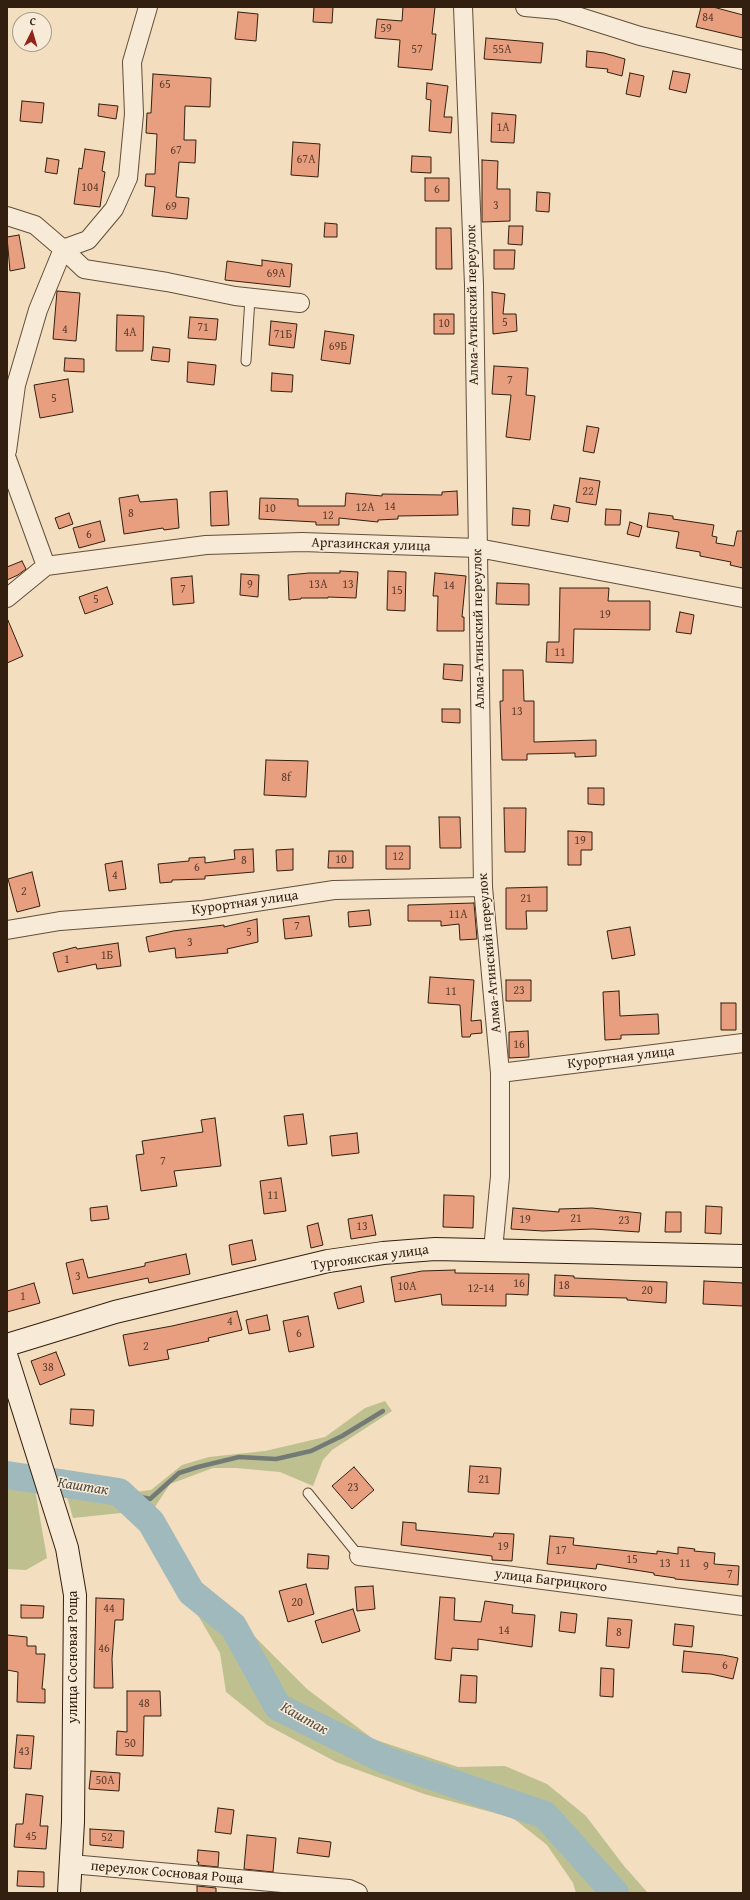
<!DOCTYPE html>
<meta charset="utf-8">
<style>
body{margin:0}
#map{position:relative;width:750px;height:1900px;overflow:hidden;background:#f3dec0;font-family:"Gentium Book Plus",serif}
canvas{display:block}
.frame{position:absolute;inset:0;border:8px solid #331f0f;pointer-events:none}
.north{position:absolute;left:12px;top:12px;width:40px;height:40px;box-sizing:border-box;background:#f7ead6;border:1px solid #a99986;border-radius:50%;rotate:5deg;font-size:11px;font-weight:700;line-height:16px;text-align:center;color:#331f0f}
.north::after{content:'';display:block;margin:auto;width:14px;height:18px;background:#8f2418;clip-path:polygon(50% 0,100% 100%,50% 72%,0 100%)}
</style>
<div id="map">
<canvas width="750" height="1900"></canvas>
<div class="frame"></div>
<div class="north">С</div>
</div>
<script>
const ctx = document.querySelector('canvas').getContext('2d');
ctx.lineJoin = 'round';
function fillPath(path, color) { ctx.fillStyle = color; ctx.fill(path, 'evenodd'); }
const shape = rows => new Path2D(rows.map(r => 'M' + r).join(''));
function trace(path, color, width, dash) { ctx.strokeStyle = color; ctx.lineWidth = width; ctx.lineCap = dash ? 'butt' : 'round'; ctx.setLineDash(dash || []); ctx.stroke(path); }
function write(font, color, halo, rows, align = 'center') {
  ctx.font = font + ' "Gentium Book Plus",serif'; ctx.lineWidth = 3; ctx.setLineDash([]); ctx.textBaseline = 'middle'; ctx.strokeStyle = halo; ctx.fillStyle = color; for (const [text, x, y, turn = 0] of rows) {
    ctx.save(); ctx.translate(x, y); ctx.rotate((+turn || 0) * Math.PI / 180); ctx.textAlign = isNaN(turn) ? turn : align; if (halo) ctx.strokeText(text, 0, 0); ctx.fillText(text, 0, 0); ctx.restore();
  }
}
const green = shape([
 [385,1401,392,1411,332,1450,323,1460,313,1486,280,1472,236,1468,213,1468,170,1484,153,1510,164,1524,191,1574,218,1605,242,1624,307,1689,373,1739,458,1767,505,1766,547,1784,586,1816,624,1866,648,1893,576,1893,573,1883,547,1845,513,1818,424,1794,336,1762,267,1725,226,1692,220,1653,172,1571,131,1512,73,1518,59,1469,83,1473,135,1492,151,1490,182,1465,209,1457,265,1451,325,1437,365,1408],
 [18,1469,33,1478,47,1558,26,1570,7,1569,7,1470]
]);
const stream = shape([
 [119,1492,150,1499,179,1473,198,1467,239,1457,276,1459,311,1451,342,1436,383,1411]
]);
const river = shape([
 [7,1475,119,1492,151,1522,191,1592,233,1626,278,1707,385,1760,545,1815,615,1893]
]);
const building = shape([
 [314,7,333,7,332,23,313,22,314,7],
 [403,7,435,7,432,34,436,34,432,70,398,67,400,40,375,38,377,19,402,21,403,7],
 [701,7,713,7,743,15,743,38,696,27,701,7],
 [238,12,258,14,256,41,235,39,238,12],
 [486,38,543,43,541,63,484,59,486,38],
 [587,51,604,53,625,59,622,76,607,72,608,69,586,67,587,51],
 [673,71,690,74,686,93,669,89,673,71],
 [630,73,644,76,640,97,626,94,630,73],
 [153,74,211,78,210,107,185,106,184,140,196,140,195,163,179,162,176,197,189,198,187,219,152,216,155,187,145,186,146,174,155,174,157,134,146,133,147,113,151,113,153,74],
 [427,83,448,86,444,117,452,117,451,133,429,131,431,100,426,99,427,83],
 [22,101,44,103,42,123,20,121,22,101],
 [99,104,118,106,116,119,98,116,99,104],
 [492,113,516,115,514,143,491,142,492,113],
 [293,142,320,144,318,177,291,175,293,142],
 [85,149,105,152,102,171,105,172,100,207,74,204,79,168,82,169,85,149],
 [412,156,431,157,431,173,411,172,412,156],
 [47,158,59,160,57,174,45,172,47,158],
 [482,160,498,161,497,189,510,189,510,221,482,222,482,160],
 [425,178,449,178,449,201,425,201,425,178],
 [537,192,550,193,549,212,536,211,537,192],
 [325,223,337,224,337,237,324,237,325,223],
 [509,226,523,226,522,245,508,244,509,226],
 [436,228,451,228,452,269,436,269,436,228],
 [19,235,25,268,10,271,7,237,19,235],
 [494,250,515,250,514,269,494,269,494,250],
 [262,260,292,264,290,287,225,280,227,261,262,266,262,260],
 [57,291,80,293,76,341,53,339,57,291],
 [492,292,505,294,503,314,516,314,517,331,493,334,492,292],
 [434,314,454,314,454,334,434,334,434,314],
 [117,315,144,316,143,351,116,351,117,315],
 [190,317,218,319,216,340,188,338,190,317],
 [271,321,297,324,294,348,269,345,271,321],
 [325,331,354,335,350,364,321,360,325,331],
 [153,347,170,349,169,362,151,360,153,347],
 [65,358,84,359,84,372,64,371,65,358],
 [188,362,216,365,214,385,187,382,188,362],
 [494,366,528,368,526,395,535,396,530,440,506,437,511,395,492,394,494,366],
 [272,373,293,375,292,392,271,391,272,373],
 [68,379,73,412,40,418,34,385,68,379],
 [587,426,599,428,594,453,583,451,587,426],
 [580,478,600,481,596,505,576,502,580,478],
 [227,491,229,525,211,526,210,492,227,491],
 [457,491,458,515,398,516,398,519,378,520,378,522,339,518,339,525,316,525,316,522,259,519,260,498,298,499,298,506,345,506,346,493,382,496,382,494,442,495,442,492,457,491],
 [138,495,140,502,177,499,179,528,164,530,163,528,124,534,119,498,138,495],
 [554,505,570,508,568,522,551,519,554,505],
 [513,508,530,510,529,526,512,525,513,508],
 [606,509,621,510,620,525,605,525,606,509],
 [69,513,73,524,59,529,55,518,69,513],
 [649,513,673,516,673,519,714,525,712,536,717,537,716,543,734,546,737,531,743,531,743,568,730,565,731,562,700,556,700,552,676,548,679,532,647,527,649,513],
 [100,521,105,541,79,548,73,528,100,521],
 [630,522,642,526,639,537,627,534,630,522],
 [22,561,26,569,18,575,7,580,7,567,22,561],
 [340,571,358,572,356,598,328,597,328,598,301,598,301,599,289,600,288,575,309,573,340,573,340,571],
 [388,571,406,572,405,611,387,610,388,571],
 [435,573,466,576,462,617,464,617,464,631,437,631,438,596,433,596,435,573],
 [241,574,259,575,258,597,240,595,241,574],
 [192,576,194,603,173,605,171,578,192,576],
 [497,583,529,584,529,605,496,604,497,583],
 [107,587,113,604,85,614,79,597,107,587],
 [560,588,609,588,608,601,650,601,650,630,574,629,573,663,546,662,547,642,559,642,560,588],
 [680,612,694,615,691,634,676,632,680,612],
 [7,618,23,656,7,663,7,618],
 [444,664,463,665,462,681,443,679,444,664],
 [503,670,523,670,524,701,534,701,534,742,596,740,596,756,575,757,575,753,527,754,527,760,502,760,500,701,503,701,503,670],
 [442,709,460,709,460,723,442,722,442,709],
 [266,760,308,761,306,797,264,795,266,760],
 [588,788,604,788,604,805,588,804,588,788],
 [504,808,526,808,525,852,505,852,504,808],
 [439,817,460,817,461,848,440,848,439,817],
 [568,831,592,832,592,850,581,850,581,865,568,865,568,831],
 [386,846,410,846,410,869,386,869,386,846],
 [253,849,254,872,205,876,205,879,172,880,172,882,160,883,158,864,189,861,189,858,205,857,205,863,235,859,234,850,253,849],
 [293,849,293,870,277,871,276,850,293,849],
 [329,851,353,851,353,868,328,868,329,851],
 [122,861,126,889,109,891,105,864,122,861],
 [32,872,40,906,17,912,8,879,32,872],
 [547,887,547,911,526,911,527,929,506,929,506,888,547,887],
 [474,903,477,939,460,940,459,924,441,926,441,921,408,921,408,905,474,903],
 [369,910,371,925,349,927,348,912,369,910],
 [309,916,312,936,285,939,283,919,309,916],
 [257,919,258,942,227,949,228,953,176,958,175,948,149,952,146,937,173,931,224,925,224,927,257,919],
 [630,927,635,955,612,959,607,931,630,927],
 [118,943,121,966,97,969,96,964,58,972,53,953,76,947,77,949,118,943],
 [430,977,474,980,471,1021,481,1020,482,1033,471,1034,470,1037,462,1037,460,1005,428,1003,430,977],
 [506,980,531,980,531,1001,506,1001,506,980],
 [619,991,620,1016,658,1014,659,1034,621,1035,621,1039,605,1040,603,992,619,991],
 [721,1003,736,1003,736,1030,721,1030,721,1003],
 [528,1031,529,1057,509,1058,509,1032,528,1031],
 [303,1114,307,1144,288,1146,284,1116,303,1114],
 [215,1118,221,1166,174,1171,177,1186,141,1191,136,1155,144,1154,142,1141,203,1132,201,1120,215,1118],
 [357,1133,359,1153,332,1156,330,1136,357,1133],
 [281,1178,286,1211,264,1214,260,1181,281,1178],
 [444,1195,474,1196,473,1228,443,1227,444,1195],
 [107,1206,109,1219,91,1221,90,1208,107,1206],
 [706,1206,722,1207,721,1234,705,1233,706,1206],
 [513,1208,559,1212,559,1209,592,1208,641,1213,639,1232,593,1229,543,1231,511,1229,513,1208],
 [666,1212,681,1212,681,1232,665,1232,666,1212],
 [372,1215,376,1235,351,1239,348,1219,372,1215],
 [318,1223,323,1245,311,1248,307,1226,318,1223],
 [252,1240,256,1260,232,1265,229,1245,252,1240],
 [186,1254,190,1274,149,1283,148,1278,73,1294,66,1263,83,1259,88,1278,145,1266,145,1263,186,1254],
 [455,1270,455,1273,529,1274,528,1295,506,1294,506,1306,442,1305,441,1294,395,1302,391,1277,422,1271,455,1270],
 [555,1275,574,1276,574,1278,667,1282,666,1303,627,1300,627,1298,554,1296,555,1275],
 [704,1281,743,1283,743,1306,703,1304,704,1281],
 [34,1283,40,1303,7,1312,7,1291,34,1283],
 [361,1286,364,1302,338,1309,334,1293,361,1286],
 [237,1311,242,1330,208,1338,209,1341,167,1350,169,1359,129,1366,123,1335,172,1326,237,1311],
 [267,1315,270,1330,249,1334,246,1320,267,1315],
 [308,1316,314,1347,289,1352,283,1321,308,1316],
 [56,1352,65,1375,40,1385,31,1361,56,1352],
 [71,1409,94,1410,93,1426,70,1424,71,1409],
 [470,1466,501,1468,499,1494,468,1492,470,1466],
 [354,1467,374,1490,352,1509,332,1486,354,1467],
 [403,1522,416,1523,416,1530,493,1537,494,1533,514,1534,512,1561,492,1560,492,1556,401,1545,403,1522],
 [550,1536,574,1538,573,1545,657,1554,657,1551,678,1554,678,1547,695,1549,694,1551,715,1553,714,1564,739,1566,738,1585,675,1579,675,1578,654,1575,654,1573,597,1564,596,1569,547,1564,550,1536],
 [308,1554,329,1556,328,1569,307,1568,308,1554],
 [306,1584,314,1614,288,1622,279,1591,306,1584],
 [373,1586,375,1609,357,1611,355,1587,373,1586],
 [440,1597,455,1598,454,1620,481,1622,485,1601,513,1605,512,1613,535,1615,532,1647,478,1639,478,1650,452,1648,451,1661,435,1659,440,1597],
 [96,1598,124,1599,123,1620,115,1620,112,1659,113,1688,94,1688,96,1598],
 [21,1605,44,1606,43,1618,21,1618,21,1605],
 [353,1609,360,1631,322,1643,315,1621,353,1609],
 [561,1612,577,1614,575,1633,559,1631,561,1612],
 [608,1618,632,1620,629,1648,606,1646,608,1618],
 [675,1624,694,1626,692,1647,673,1645,675,1624],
 [7,1635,27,1637,27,1646,36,1646,36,1654,45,1654,42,1689,45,1689,45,1703,17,1702,18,1672,7,1670,7,1635],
 [684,1651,723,1655,738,1658,733,1679,711,1674,682,1672,684,1651],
 [601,1668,614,1669,613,1697,600,1696,601,1668],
 [461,1675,477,1676,476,1703,459,1702,461,1675],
 [127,1691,160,1691,161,1716,144,1716,143,1756,116,1755,117,1731,127,1732,127,1691],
 [17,1735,34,1736,31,1769,14,1768,17,1735],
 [91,1771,120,1773,119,1791,89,1789,91,1771],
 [26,1794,43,1796,40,1826,48,1826,46,1849,14,1847,16,1824,23,1824,26,1794],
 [218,1808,234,1810,231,1834,215,1832,218,1808],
 [90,1829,124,1831,123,1848,90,1845,90,1829],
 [247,1835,276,1838,273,1872,244,1869,247,1835],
 [299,1838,331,1842,329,1857,297,1853,299,1838],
 [198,1850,219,1852,218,1867,198,1865,199,1862,197,1862,198,1850],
 [18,1871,44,1872,44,1887,17,1886,18,1871],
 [197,1886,216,1888,216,1893,197,1893,197,1886]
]);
const lane = shape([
 [246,361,250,298],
 [308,1493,359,1556]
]);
const street = shape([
 [148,7,132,62,134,114,128,178,114,209,88,240,63,249,84,269,167,282,235,296,300,303],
 [463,7,474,285,483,887,500,1073,500,1176,493,1250],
 [525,7,558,10,640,36,743,60],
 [7,216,35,225,63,249,38,310,16,385,7,451],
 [7,459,46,566],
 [7,598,46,566,206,545,302,542,478,548,743,598],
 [7,930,60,921,203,910,334,890,483,887],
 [500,1073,743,1043],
 [359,1556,743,1606],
 [71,1864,349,1889,358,1893]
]);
const secondary = shape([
 [7,1345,115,1312,328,1261,383,1253,435,1249,743,1256],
 [7,1358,67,1548,75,1595,73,1822,69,1893]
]);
const numberNames = [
 ["84",708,18],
 ["59",386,29],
 ["57",417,50],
 ["55А",502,50],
 ["65",165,85],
 ["1А",503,128],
 ["67",176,151],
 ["67А",306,160],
 ["104",90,188],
 ["6",437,190],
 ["3",496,206],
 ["69",171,207],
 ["69А",276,274],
 ["5",505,323],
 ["10",444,324],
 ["71",203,328],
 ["4",65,330],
 ["4А",130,333],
 ["71Б",283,335],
 ["69Б",338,347],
 ["7",510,381],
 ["5",54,399],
 ["22",588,492],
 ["14",390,507],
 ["12А",365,508],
 ["10",270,509],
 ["8",131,514],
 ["12",328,516],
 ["6",89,535],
 ["9",250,585],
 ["13А",318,585],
 ["13",348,585],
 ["14",449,586],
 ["7",183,590],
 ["15",397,591],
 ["5",96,600],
 ["19",605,615],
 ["11",560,653],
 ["13",517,712],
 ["8f",286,778],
 ["19",580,841],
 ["12",398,857],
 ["10",341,860],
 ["8",244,861],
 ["6",197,868],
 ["4",115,876],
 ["2",24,892],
 ["21",526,899],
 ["11А",458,915],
 ["7",297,927],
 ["5",249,933],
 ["3",190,943],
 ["1Б",107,956],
 ["1",67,960],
 ["23",519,991],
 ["11",451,992],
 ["16",519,1045],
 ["7",163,1162],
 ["11",273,1196],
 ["21",576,1219],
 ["19",525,1220],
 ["23",624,1221],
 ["13",362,1227],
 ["3",78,1277],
 ["16",519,1284],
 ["18",564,1286],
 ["10А",407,1287],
 ["12-14",481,1289],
 ["20",647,1291],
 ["1",23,1297],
 ["4",230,1322],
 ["6",299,1334],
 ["2",146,1347],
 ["38",48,1368],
 ["21",484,1480],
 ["23",353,1488],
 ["19",503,1547],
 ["17",561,1551],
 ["15",632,1560],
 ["13",665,1564],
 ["11",685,1564],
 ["9",706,1567],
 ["7",730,1575],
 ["20",297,1603],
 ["44",109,1609],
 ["14",504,1631],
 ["8",619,1633],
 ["46",104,1649],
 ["6",725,1666],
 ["48",144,1704],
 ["50",130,1744],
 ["43",24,1752],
 ["50А",105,1781],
 ["45",31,1837],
 ["52",107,1838]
];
const streetNames = [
 ["Алма-Атинский переулок",473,305,-91],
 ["Аргазинская улица",371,545,2],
 ["Алма-Атинский переулок",479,629,-91],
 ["Курортная улица",245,903,-8],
 ["Алма-Атинский переулок",490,953,-95],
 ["Курортная улица",621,1058,-7],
 ["Тургоякская улица",370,1258,-8],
 ["улица Багрицкого",551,1581,7],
 ["улица Сосновая Роща",73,1657,-90],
 ["переулок Сосновая Роща",167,1873,5]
];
const waterNames = [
 ["Каштак",83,1487,9],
 ["Каштак",304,1719,29]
];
fillPath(green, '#bec090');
trace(stream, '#747b77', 4.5);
trace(river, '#a0b9bc', 28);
fillPath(building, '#e89f80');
trace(building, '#331f0f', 1);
trace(lane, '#634f3b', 11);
trace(street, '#634f3b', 20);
trace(secondary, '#331f0f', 24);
trace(lane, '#f7ead6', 9);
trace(street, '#f7ead6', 18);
trace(secondary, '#f7ead6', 22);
write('12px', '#603f2b', null, numberNames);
write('14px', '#331f0f', '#f7ead6', streetNames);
write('italic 15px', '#544d43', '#f7ead6', waterNames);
</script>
